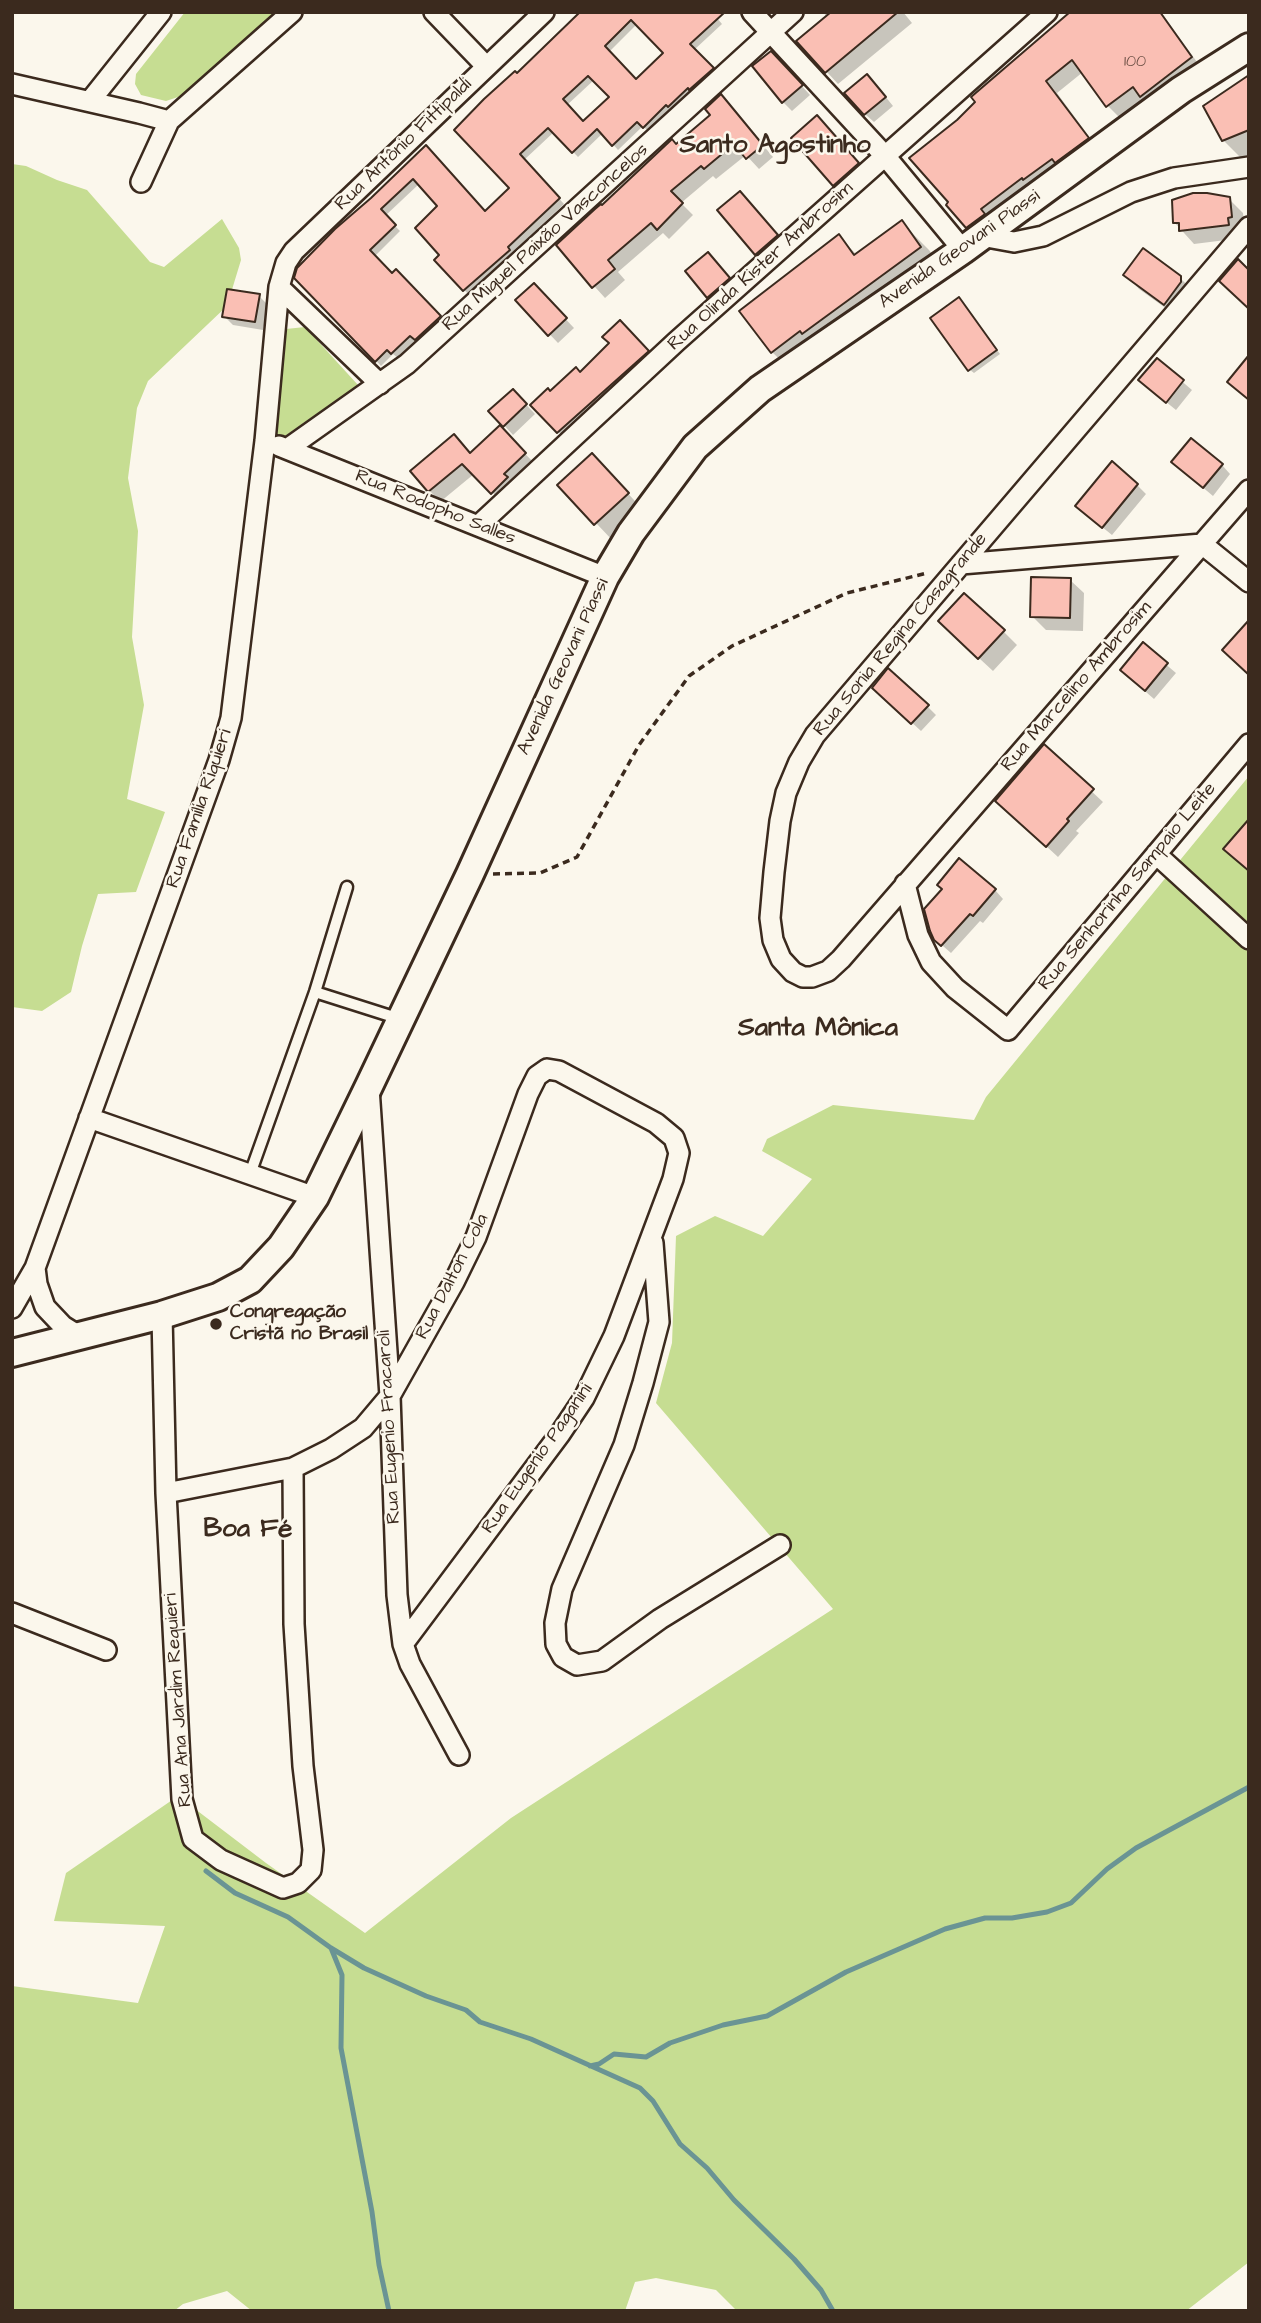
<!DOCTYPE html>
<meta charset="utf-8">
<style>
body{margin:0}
#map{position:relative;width:1261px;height:2323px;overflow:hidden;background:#fbf7ec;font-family:"Architects Daughter",sans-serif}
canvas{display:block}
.frame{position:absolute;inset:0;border:14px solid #3b2a1e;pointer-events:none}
</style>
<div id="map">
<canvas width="1261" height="2323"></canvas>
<div class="frame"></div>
</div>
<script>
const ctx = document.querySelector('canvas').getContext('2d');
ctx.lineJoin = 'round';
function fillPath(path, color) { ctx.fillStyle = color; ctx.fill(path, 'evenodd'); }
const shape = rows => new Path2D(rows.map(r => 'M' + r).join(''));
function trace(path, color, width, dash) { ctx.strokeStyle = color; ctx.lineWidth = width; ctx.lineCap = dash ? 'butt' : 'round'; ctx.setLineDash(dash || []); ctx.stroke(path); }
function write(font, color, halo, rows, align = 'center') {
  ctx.font = font + ' "Architects Daughter",sans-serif'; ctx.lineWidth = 5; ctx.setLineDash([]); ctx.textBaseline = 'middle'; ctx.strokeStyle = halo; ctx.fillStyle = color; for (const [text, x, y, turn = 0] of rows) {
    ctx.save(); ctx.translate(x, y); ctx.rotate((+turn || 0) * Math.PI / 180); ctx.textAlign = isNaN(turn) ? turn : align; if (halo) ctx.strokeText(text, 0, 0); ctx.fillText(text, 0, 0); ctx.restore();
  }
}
const green = shape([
 [185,12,275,12,181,96,166,101,141,95,135,84,136,74],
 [12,164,26,166,57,180,87,190,150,262,164,267,222,219,239,248,241,260,227,306,148,381,137,408,128,478,138,531,132,637,144,705,127,799,165,812,136,892,98,894,82,946,71,992,42,1011,12,1007],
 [305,327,358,385,285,436,277,434,286,329],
 [1249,776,1249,2262,1186,2311,737,2311,716,2290,656,2278,635,2282,625,2311,252,2311,227,2291,183,2304,174,2311,12,2311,12,1986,138,2003,165,1926,54,1921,66,1873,178,1796,266,1863,365,1933,511,1818,833,1609,656,1403,672,1343,676,1236,715,1216,763,1236,812,1179,762,1151,767,1139,833,1105,974,1120,986,1097]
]);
const shadow = shape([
 [581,12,712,12,722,24,694,50,718,74,649,132,643,126,618,150,603,133,578,157,554,132,524,160,564,204,512,253,514,256,469,295,437,260,442,255,439,206,419,184,385,216,400,231,374,257,392,275,396,271,445,322,421,344,417,340,398,358,393,354,381,366,297,277,406,168,485,213,512,189,517,75],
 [637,24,666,53,636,81,609,52],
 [594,80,611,97,583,123,566,106],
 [823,12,903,12,912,23,838,84,826,71,827,17],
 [1073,12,1161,12,1202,69,1152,107,1144,99,1119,117,1108,106,1083,72,1057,93,1099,150,979,238,948,205,958,121],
 [780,62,810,95,792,111,783,102],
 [1249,77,1249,166,1223,140],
 [876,85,893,106,874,122,865,114],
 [732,108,773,157,759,169,746,155,716,179,713,176,681,203,693,215,669,239,663,233,618,272,625,280,605,298,558,246,676,146],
 [831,131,871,177,847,199,834,185],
 [740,193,790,249,770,268,719,211],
 [1229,199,1243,213,1245,230,1242,238,1194,244,1175,223],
 [902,223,929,250,947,275,831,360,828,358,800,379,772,352,742,311,839,237,857,255],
 [1143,251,1182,280,1196,293,1178,317,1139,289,1126,275],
 [717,263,737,288,717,306,708,297],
 [542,294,574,328,558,343,517,300],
 [259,296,268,305,263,330,233,325,224,316],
 [963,303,1000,354,974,373,970,370],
 [620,322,656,360,567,441,533,405,580,375,611,343],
 [1157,360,1192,390,1176,410,1150,389],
 [513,391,535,414,513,435,491,411],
 [500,428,536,465,503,503,474,474,440,502,412,471,471,455],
 [1222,465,1230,474,1213,496,1182,470],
 [610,474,646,513,614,542,560,485],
 [1137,485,1146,494,1112,535,1086,514],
 [1070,580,1084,593,1083,631,1046,630,1032,616],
 [1003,631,1017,645,993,671,954,635],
 [1143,645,1176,673,1154,699,1131,679],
 [883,696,927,706,936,715,921,731],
 [1044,747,1103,802,1076,831,1079,833,1058,857,1008,811],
 [995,890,1003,899,983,923,980,921,951,953,935,939]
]);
const stream = shape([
 [206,1871,235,1893,288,1917,331,1948,364,1968,426,1996,466,2010,480,2022,531,2039,640,2088,653,2101,680,2144,707,2168,734,2200,794,2259,821,2290,833,2311],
 [331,1948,342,1975,341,2048,372,2212,379,2265,389,2311],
 [590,2066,599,2064,614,2054,646,2057,670,2043,723,2025,767,2016,846,1972,945,1929,985,1918,1012,1918,1047,1912,1071,1903,1107,1869,1136,1848,1249,1787]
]);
const building = shape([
 [580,12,725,12,690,44,714,68,689,90,688,88,668,107,666,105,643,128,637,122,612,146,597,129,572,153,548,128,520,154,560,198,508,247,510,250,463,291,434,260,439,255,415,228,437,206,413,179,381,209,396,225,370,250,392,273,396,269,441,316,415,340,410,336,391,354,387,350,375,362,294,278,297,268,335,229,371,198,426,145,485,211,509,188,454,130,484,99,515,71,517,73,580,12],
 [631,20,663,53,636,79,605,46,631,20],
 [588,76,609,97,583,121,563,99,588,76],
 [831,12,898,12,825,73,796,41,831,12],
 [1070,12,1160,12,1192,57,1140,97,1133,87,1106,107,1072,60,1046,81,1089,138,1055,163,1052,159,1023,180,1022,178,981,209,985,214,966,228,946,205,948,202,909,158,957,120,975,102,971,97,1070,12],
 [771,51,803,85,782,103,752,66,771,51],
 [867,74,886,97,864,115,844,93,867,74],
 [1249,75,1249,130,1222,141,1203,106,1249,75],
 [721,94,763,145,746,159,734,144,704,169,701,166,671,191,683,203,657,230,651,223,608,260,615,269,592,288,556,245,595,209,601,204,602,205,670,141,672,139,676,144,710,115,705,109,721,94],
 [817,115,859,163,833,186,791,138,817,115],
 [740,191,778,235,755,255,717,210,740,191],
 [1193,193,1207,193,1230,197,1232,217,1228,218,1229,225,1179,231,1179,223,1173,223,1172,200,1193,193],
 [902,220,921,247,802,334,800,331,771,353,739,311,839,234,854,255,902,220],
 [1143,248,1181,276,1181,282,1164,305,1123,275,1143,248],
 [708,252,730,278,707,298,685,271,708,252],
 [1238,259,1249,270,1249,309,1219,281,1238,259],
 [534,283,567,318,548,336,515,300,534,283],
 [227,289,260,294,255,322,222,317,227,289],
 [959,297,997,350,968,371,930,318,959,297],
 [620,320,649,351,557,433,530,405,548,388,550,391,576,367,580,372,609,343,602,337,620,320],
 [1249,355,1249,400,1227,382,1249,355],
 [1157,358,1184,380,1166,403,1138,380,1157,358],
 [513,389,527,404,503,427,488,411,513,389],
 [500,425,526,453,504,474,508,477,491,494,462,464,428,492,410,471,454,434,470,453,500,425],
 [1191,438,1223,464,1203,488,1171,462,1191,438],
 [592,453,629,493,594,525,557,485,592,453],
 [1112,461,1138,484,1102,528,1075,506,1112,461],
 [1031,577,1071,578,1070,618,1030,617,1031,577],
 [964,593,1005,630,978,659,938,621,964,593],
 [1249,620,1249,675,1222,650,1249,620],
 [1143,642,1168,663,1145,691,1120,670,1143,642],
 [888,668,929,705,911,724,872,688,888,668],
 [1044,744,1094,789,1067,819,1069,821,1046,847,995,801,1044,744],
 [1249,819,1249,871,1223,849,1249,819],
 [959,858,996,889,973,916,970,914,941,946,934,940,930,931,924,909,942,889,937,885,959,858]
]);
const path = shape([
 [493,874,540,873,577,857,639,745,689,676,732,646,847,593,927,573]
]);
const service = shape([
 [315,992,400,1019],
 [250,1174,315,992,347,887]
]);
const minor = shape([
 [434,12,486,66],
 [752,12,886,157,963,250],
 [12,84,139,113,169,121,292,12],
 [90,101,161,12],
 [141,182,169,121],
 [1249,227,815,735,799,762,786,793,780,821,774,872,770,918,773,940,781,959,793,972,803,977,812,977,828,971,841,959,1249,490],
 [981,236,1014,242,1043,236,1131,192,1174,178,1249,167],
 [279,287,380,384],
 [279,446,605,577],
 [287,449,407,364,793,12],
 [479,525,677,341,1047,12],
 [961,564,1202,544,1249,582],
 [1156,854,1249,939],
 [905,884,918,935,931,962,955,988,1008,1030,1249,744],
 [369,1088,390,1396,397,1595,403,1644,410,1664,459,1755],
 [89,1118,315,1197],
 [653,1243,659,1322,643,1383,624,1445,562,1589,555,1623,556,1644,563,1657,577,1665,602,1661,660,1619,780,1545],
 [35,1268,37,1284,45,1307,63,1326,79,1336],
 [12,1308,35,1268,219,760,231,718,265,441,279,287,286,263,294,251,544,12],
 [162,1315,166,1493,182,1799,193,1839,221,1860,283,1888,298,1883,311,1870,313,1850,303,1766,294,1624,293,1468],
 [166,1493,293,1468,331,1449,363,1428,390,1396,454,1282,476,1237,528,1094,537,1076,547,1069,559,1071,656,1123,674,1138,679,1153,673,1179,614,1336,584,1398,560,1434,403,1644],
 [12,1613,106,1650]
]);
const secondary = shape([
 [12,1353,162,1315,218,1297,250,1280,281,1247,315,1197,369,1086,470,874,605,577,631,533,695,447,760,389,963,250,1181,90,1249,47]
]);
const markers = [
 [216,1324,7,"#3b2a1e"]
];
const numberNames = [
 ["100",1135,63]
];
const streetNames = [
 ["Rua Antônio Fittipaldi",404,145,-44],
 ["Rua Miguel Paixão Vasconcelos",546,238,-42],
 ["Avenida Geovani Piassi",960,250,-35],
 ["Rua Olinda Kister Ambrosim",761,267,-42],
 ["Rua Rodopho Salles",435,508,22],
 ["Rua Sonia Regina Casagrande",901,635,-50],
 ["Avenida Geovani Piassi",564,667,-65],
 ["Rua Marcelino Ambrosim",1077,687,-49],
 ["Rua Família Riquieri",200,809,-71],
 ["Rua Senhorinha Sampaio Leite",1128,887,-50],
 ["Rua Dalton Cola",453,1277,-63],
 ["Rua Eugenio Fracaroli",390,1427,-93],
 ["Rua Eugenio Paganini",538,1459,-55],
 ["Rua Ana Jardim Requieri",179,1700,-94]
];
const poiNames = [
 ["Congregação",230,1313],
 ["Cristã no Brasil",230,1335]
];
const districtNames = [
 ["Santo Agostinho",775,147],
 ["Santa Mônica",818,1030],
 ["Boa Fé",248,1531]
];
fillPath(green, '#c6dd92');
fillPath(shadow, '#0003');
trace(stream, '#6a9494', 5);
fillPath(building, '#fabfb4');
trace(building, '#3b2a1e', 2);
trace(service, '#3b2a1e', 15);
trace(minor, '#3b2a1e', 24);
trace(secondary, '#3b2a1e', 32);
trace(path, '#3b2a1e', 3.5, [7, 5]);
trace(service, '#fbf7ec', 10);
trace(minor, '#fbf7ec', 19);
trace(secondary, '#fbf7ec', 26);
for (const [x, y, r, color] of markers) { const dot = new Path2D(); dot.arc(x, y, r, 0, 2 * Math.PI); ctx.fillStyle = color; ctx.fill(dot); trace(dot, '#fbf7ec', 2.5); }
write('16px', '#6b4f44', null, numberNames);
write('19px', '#3b2a1e', '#fbf7ec', streetNames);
write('bold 19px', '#3b2a1e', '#fbf7ec', poiNames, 'left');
write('bold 26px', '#3b2a1e', '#fbf7ec', districtNames);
</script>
